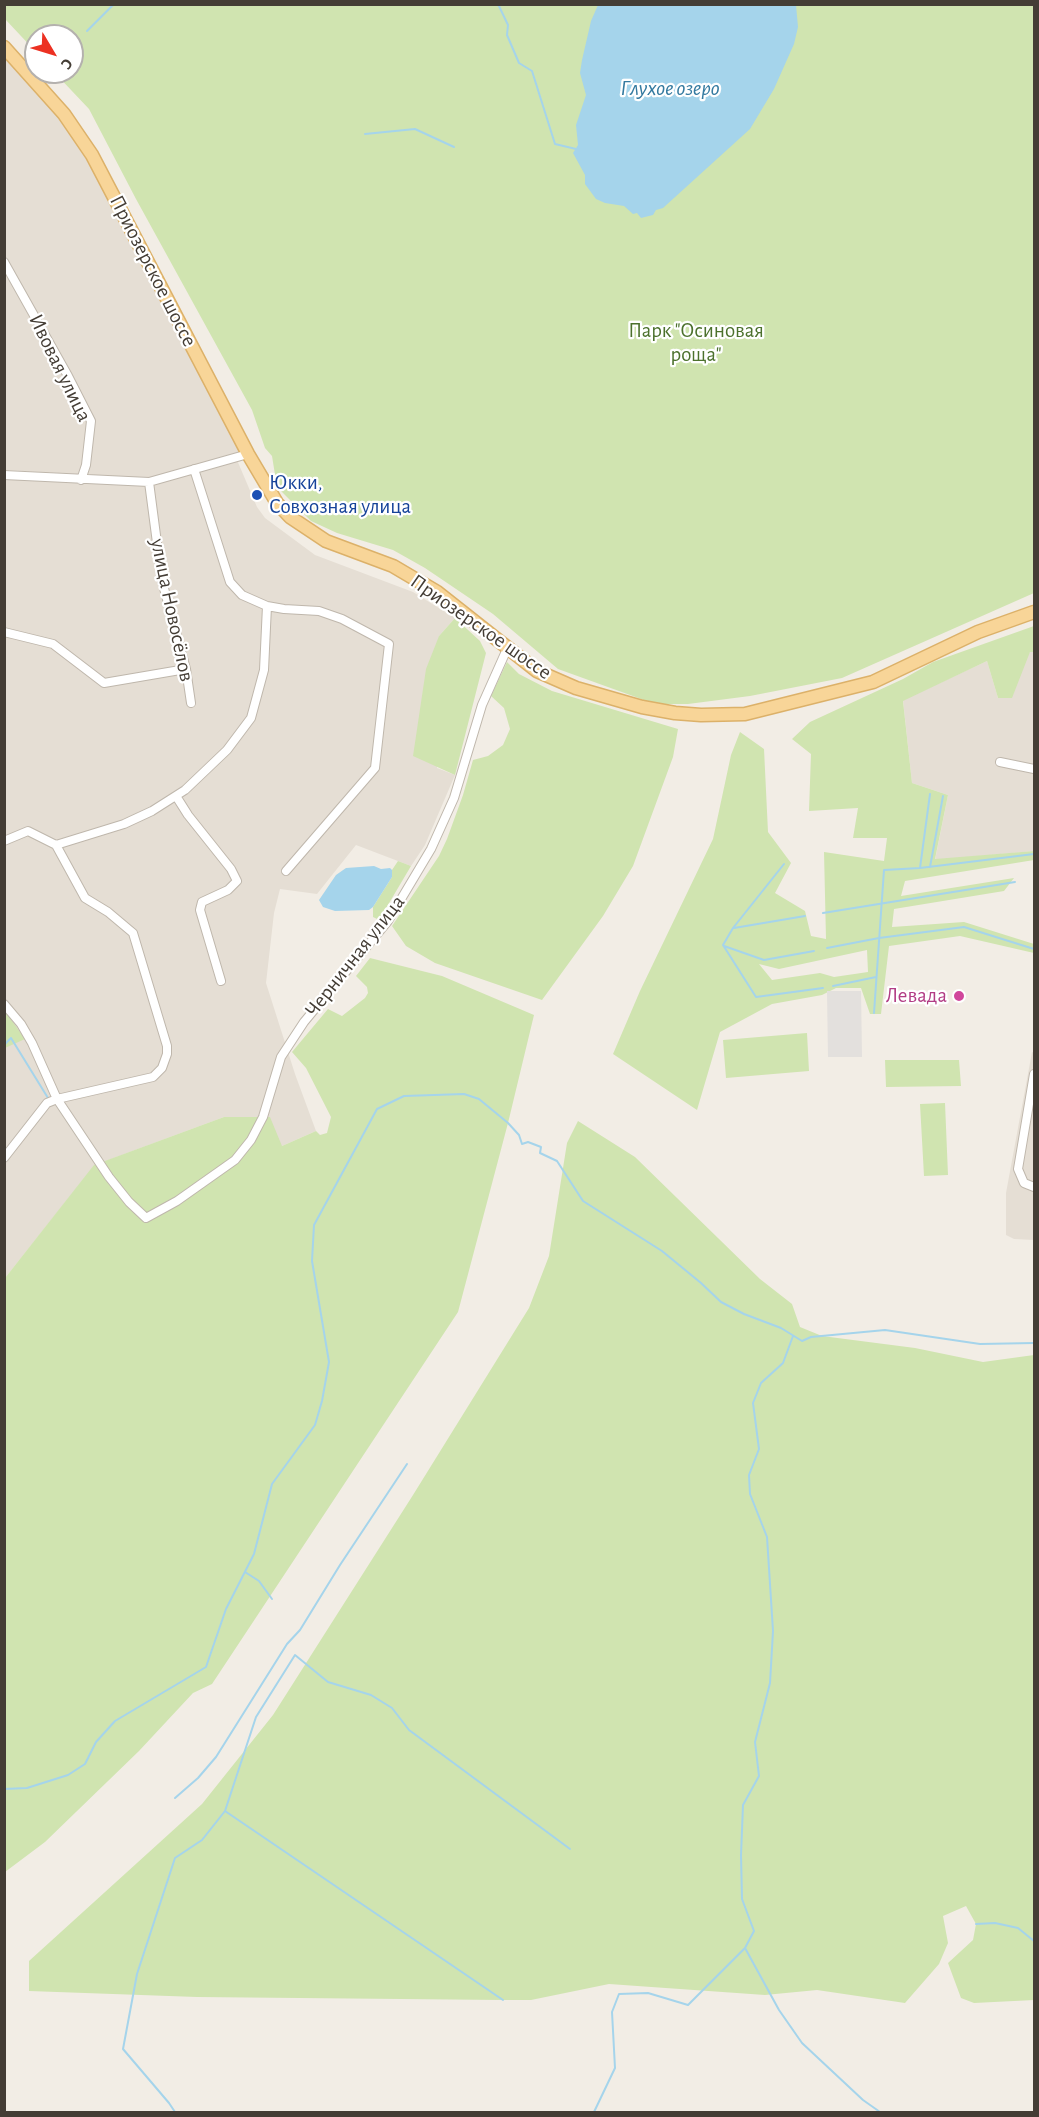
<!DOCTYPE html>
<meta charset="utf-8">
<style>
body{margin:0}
#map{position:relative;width:1039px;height:2117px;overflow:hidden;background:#f2ede5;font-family:"Alegreya Sans",sans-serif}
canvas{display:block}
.frame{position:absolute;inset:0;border:6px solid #443d35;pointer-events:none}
.north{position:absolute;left:24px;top:24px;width:60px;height:60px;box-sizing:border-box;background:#fff;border:2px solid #b4b1ae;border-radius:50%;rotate:128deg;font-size:16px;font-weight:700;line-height:24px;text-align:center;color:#443d35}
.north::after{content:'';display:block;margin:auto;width:21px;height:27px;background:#ec3122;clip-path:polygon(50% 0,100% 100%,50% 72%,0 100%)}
</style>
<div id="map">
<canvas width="1039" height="2117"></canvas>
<div class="frame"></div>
<div class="north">С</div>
</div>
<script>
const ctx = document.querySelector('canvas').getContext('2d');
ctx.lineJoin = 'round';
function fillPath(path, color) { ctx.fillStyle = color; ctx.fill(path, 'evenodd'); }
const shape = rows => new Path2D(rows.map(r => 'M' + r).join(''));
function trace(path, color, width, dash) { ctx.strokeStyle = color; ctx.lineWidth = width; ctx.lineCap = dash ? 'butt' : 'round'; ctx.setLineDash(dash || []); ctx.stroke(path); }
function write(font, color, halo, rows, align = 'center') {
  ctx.font = font + ' "Alegreya Sans",sans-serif'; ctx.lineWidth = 4.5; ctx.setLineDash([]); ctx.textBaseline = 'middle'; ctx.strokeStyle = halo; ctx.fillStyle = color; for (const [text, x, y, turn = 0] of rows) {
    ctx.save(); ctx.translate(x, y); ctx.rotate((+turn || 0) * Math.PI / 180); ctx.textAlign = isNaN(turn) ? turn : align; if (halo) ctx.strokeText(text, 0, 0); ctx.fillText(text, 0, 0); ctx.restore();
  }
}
const residential = shape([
 [4,55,61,118,101,180,242,453,148,478,5,470],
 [237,460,257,507,265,518,315,555,413,592,455,618,439,636,437,768,455,775,425,845,411,866,356,845,317,894,280,889,274,913,266,983,295,1074,316,1131,282,1146,224,1117,95,1165,5,1278,5,479,145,484],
 [1030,652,1034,652,1034,851,935,860,948,795,912,783,903,700,987,661,998,698],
 [1032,1052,1034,1053,1034,1240,1014,1239,1006,1235,1006,1193]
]);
const green = shape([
 [4,5,1034,5,1034,593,842,678,750,696,688,704,655,704,558,669,493,614,425,568,393,550,337,533,311,521,277,487,272,456,265,448,252,410,136,199,89,109,54,72,72,72,72,36,36,36,36,52,5,19],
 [455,618,480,641,486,653,455,775,413,756,426,669,439,636],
 [1034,626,1034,652,1030,652,1012,698,998,698,987,661,903,701,912,783,948,795,935,859,1034,851,1034,860,905,881,901,896,1014,878,1004,891,894,909,892,927,964,922,1034,944,1034,953,960,936,889,946,881,1014,870,1014,861,988,836,988,822,995,772,1004,720,1032,697,1110,613,1054,640,991,713,839,731,755,740,732,764,749,768,832,791,863,775,893,805,911,811,936,826,939,824,852,884,861,887,838,853,838,858,808,809,811,811,754,792,739,810,722,903,679,933,662],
 [867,950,868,972,834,977,820,973,772,980,759,964,779,969],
 [507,662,519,674,552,691,678,729,673,757,633,866,603,916,542,1000,435,963,406,946,392,926,439,856,447,839,463,795,473,760,488,756,503,745,510,729,504,708,491,696],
 [398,861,411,866,382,915,377,919,373,917,373,907,392,877,392,870],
 [370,958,442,976,534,1015,508,1123,458,1312,212,1684,193,1693,139,1751,45,1842,5,1872,5,1278,94,1165,224,1117,270,1117,282,1146,316,1131,320,1135,327,1133,331,1117,306,1068,292,1052,328,1009,342,1016,365,998,368,993,367,987,356,976],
 [5,1011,25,1039,5,1048],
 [807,1033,809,1071,726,1078,723,1040],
 [885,1060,959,1060,961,1086,886,1087],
 [945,1103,948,1175,924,1176,920,1104],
 [578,1121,635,1157,760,1279,792,1304,800,1327,822,1336,915,1348,983,1362,1034,1355,1034,2000,974,2003,961,1998,948,1963,973,1940,976,1924,966,1906,943,1916,948,1943,939,1964,905,2003,817,1990,765,1995,609,1984,531,2000,503,2000,197,1997,29,1991,29,1961,202,1804,273,1715,413,1495,529,1308,549,1256,567,1143]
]);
const parking = shape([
 [827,991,861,991,862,1057,828,1057]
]);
const water = shape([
 [598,5,796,5,798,27,794,44,774,89,750,129,663,208,656,210,653,215,641,218,637,213,633,214,624,206,605,203,596,199,585,184,585,175,573,153,578,145,576,125,586,95,580,73,582,60,591,21],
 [374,866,381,869,390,868,392,870,392,877,373,907,369,910,335,911,323,907,319,900,336,875,346,868]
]);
const stream = shape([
 [498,4,508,25,507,35,519,63,532,71,555,144,576,149],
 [87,31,114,4],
 [365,134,415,129,454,147],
 [784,864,733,928,723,945,756,997,823,988],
 [930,867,943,796],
 [920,868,1034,854],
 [823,913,1015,882],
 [734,928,805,916],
 [724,946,764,960,814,951],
 [827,948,879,938,964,927,1034,949],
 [833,986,876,977],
 [874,1013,884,870,920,868,930,794],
 [4,1045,11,1038,48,1098],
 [245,1572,259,1581,272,1599],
 [4,1789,27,1788,68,1775,85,1764,96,1742,115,1721,206,1667,226,1609,254,1554,272,1484,315,1425,322,1401,329,1362,312,1261,314,1225,377,1109,404,1096,464,1094,479,1099,508,1123,519,1135,522,1144,528,1142,541,1147,540,1153,557,1161,583,1201,662,1251,701,1283,721,1302,744,1314,781,1328,802,1341,811,1337,885,1330,980,1344,1034,1343],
 [175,1798,198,1778,216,1757,287,1644,300,1630,340,1565,407,1464],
 [225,1811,503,2000],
 [976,1924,995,1923,1018,1928,1034,1941],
 [745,1948,779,2010,802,2043,863,2100,880,2112],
 [175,2112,169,2103,123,2049,137,1974,175,1858,202,1840,225,1811,256,1717,295,1655,328,1682,371,1695,392,1708,409,1730,570,1849],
 [594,2112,615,2068,612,2012,619,1994,648,1993,688,2005,745,1948,754,1931,742,1899,741,1855,743,1805,759,1776,755,1742,770,1683,773,1631,767,1537,750,1494,749,1475,759,1449,753,1403,761,1383,783,1363,793,1336]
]);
const street = shape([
 [4,262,68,376,91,421,86,465,81,480],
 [194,469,230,582,242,595,267,606,284,609,319,611,342,619,389,644,375,768,286,871],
 [4,475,149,482,248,454],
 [149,482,162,581,186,669,191,703],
 [4,632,53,644,104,683,186,669],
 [1000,762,1034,769],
 [176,796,188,815,231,869,237,881,228,890,202,902,200,910,221,981],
 [4,841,28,831,56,845,124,824,152,811,185,790,227,750,251,718,264,670,267,606],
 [4,1004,21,1024,32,1043,57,1099,109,1177,129,1202,146,1218,177,1201,235,1160,251,1140,263,1117,281,1057,304,1022,388,921,431,849,454,798,482,705,507,649],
 [1034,1074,1018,1169,1024,1183,1034,1187],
 [4,1158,47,1103,57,1099,153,1077,162,1068,167,1054,167,1046,133,933,108,912,85,898,56,845]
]);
const primary = shape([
 [4,47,64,114,92,155,248,454,277,503,290,517,326,541,393,566,437,592,537,671,576,688,642,707,675,713,701,715,745,714,873,682,978,632,1034,612]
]);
const markers = [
 [257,495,6,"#1a4fb4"],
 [959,996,6,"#d1479c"]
];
const streetNames = [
 ["Приозерское шоссе",153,271,63],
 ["Ивовая улица",60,368,64],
 ["улица Новосёлов",172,610,78],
 ["Приозерское шоссе",481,627,35],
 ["Черничная улица",355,956,-52]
];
const parkNames = [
 ["Парк \"Осиновая",696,331],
 ["роща\"",696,355]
];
const transitNames = [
 ["Юкки,",269,483],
 ["Совхозная улица",269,507]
];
const hotelNames = [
 ["Левада",947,996]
];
const waterNames = [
 ["Глухое озеро",670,88]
];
fillPath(residential, '#e5ded4');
fillPath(green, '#d0e4b0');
fillPath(parking, '#e3e0dd');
fillPath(water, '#a5d4eb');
trace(stream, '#a5d4eb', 2);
trace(street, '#bfb7ac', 10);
trace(primary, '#dcb169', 15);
trace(street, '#fff', 8);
trace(primary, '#f8d598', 12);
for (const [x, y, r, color] of markers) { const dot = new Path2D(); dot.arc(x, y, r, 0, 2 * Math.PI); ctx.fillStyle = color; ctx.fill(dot); trace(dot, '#fff', 2); }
write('21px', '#443d35', '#fff', streetNames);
write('21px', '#4c712d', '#fff', parkNames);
write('21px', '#164399', '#fff', transitNames, 'left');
write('21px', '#b23c85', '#fff', hotelNames, 'right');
write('italic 22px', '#347aa0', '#fff', waterNames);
</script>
